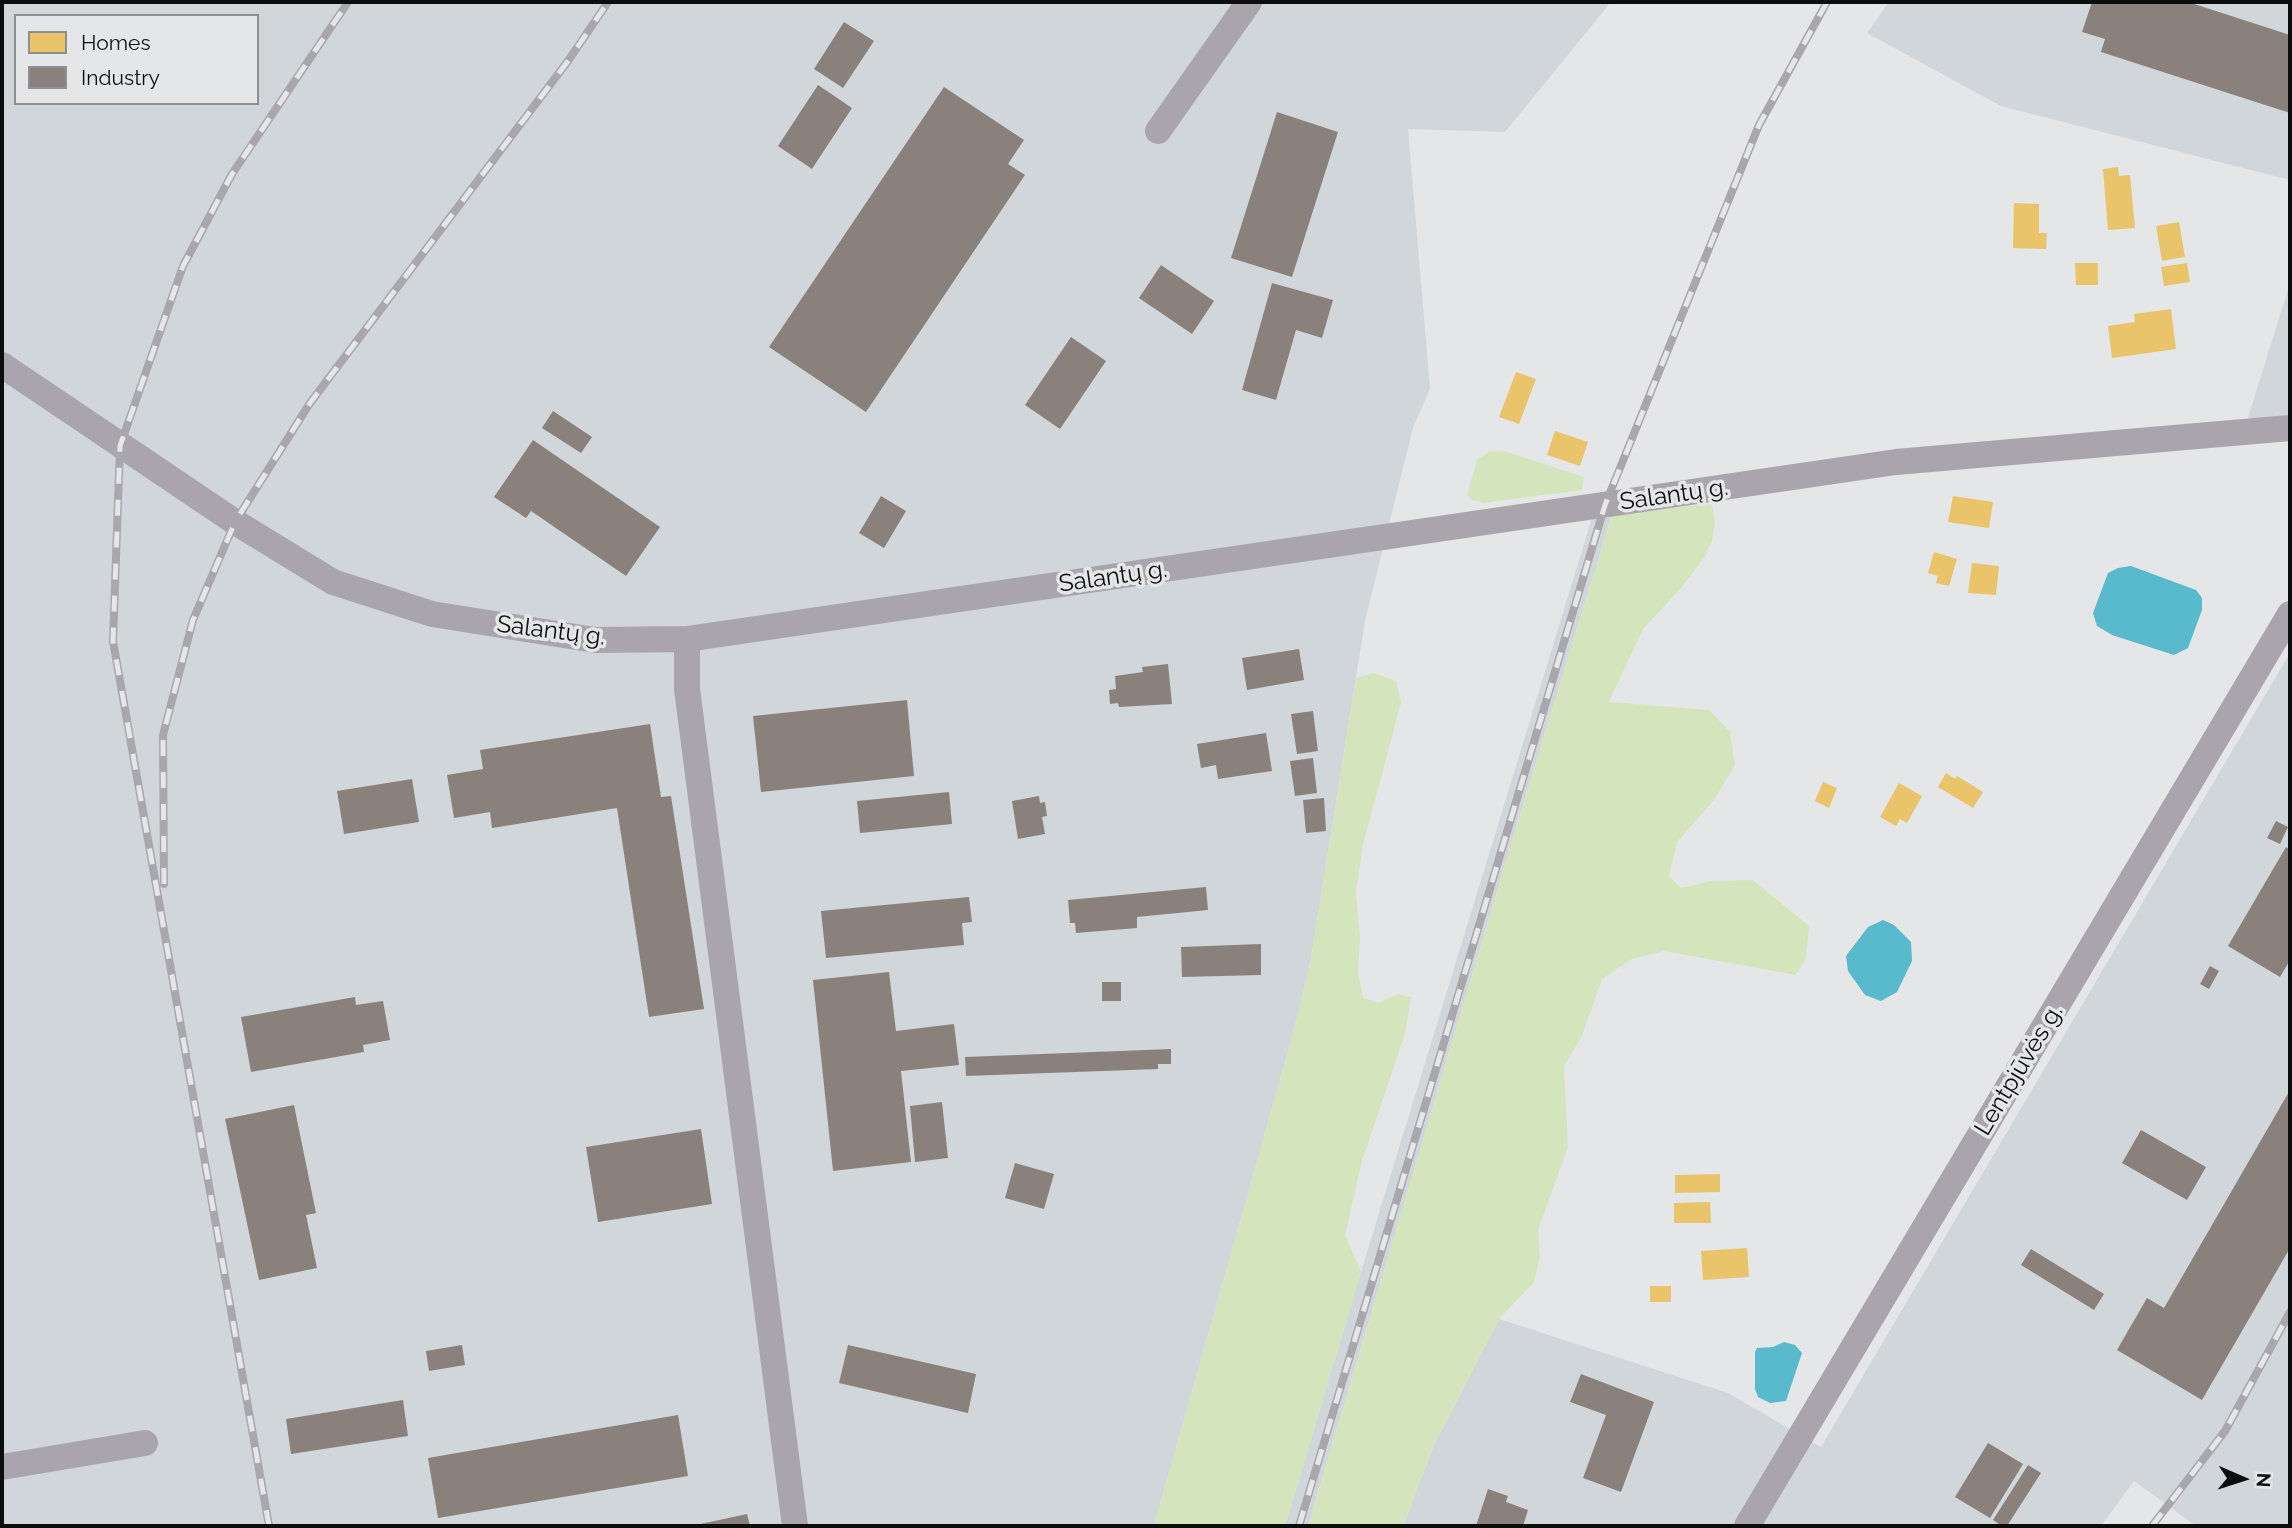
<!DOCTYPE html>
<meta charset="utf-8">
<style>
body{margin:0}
#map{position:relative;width:2292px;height:1528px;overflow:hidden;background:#e5e6e7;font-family:Raleway,sans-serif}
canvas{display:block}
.frame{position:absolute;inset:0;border:4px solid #0c0d0d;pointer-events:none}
.legend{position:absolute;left:14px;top:14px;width:245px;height:91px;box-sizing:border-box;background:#e4e6e8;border:2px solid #8e8f90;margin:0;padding:9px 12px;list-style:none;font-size:21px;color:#0c0d0d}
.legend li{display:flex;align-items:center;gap:14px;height:35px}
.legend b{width:35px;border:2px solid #8e8f90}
.north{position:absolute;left:2208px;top:1444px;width:70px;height:70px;-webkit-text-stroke:5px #e4e6e8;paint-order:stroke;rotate:93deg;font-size:19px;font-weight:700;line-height:28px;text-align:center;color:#0c0d0d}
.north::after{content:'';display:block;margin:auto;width:24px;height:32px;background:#0c0d0d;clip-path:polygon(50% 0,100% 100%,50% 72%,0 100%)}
</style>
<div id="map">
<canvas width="2292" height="1528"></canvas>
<div class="frame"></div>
<ul class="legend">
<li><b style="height:19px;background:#e9c46a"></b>Homes</li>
<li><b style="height:19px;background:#8a817c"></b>Industry</li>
</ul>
<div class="north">N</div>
</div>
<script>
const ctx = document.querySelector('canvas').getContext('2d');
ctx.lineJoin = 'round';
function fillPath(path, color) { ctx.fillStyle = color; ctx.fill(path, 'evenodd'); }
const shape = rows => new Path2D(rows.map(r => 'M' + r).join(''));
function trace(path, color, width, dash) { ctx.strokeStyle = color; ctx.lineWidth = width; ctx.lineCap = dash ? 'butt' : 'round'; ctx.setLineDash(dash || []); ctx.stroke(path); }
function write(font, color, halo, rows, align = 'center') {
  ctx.font = font + ' Raleway,sans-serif'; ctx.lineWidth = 7; ctx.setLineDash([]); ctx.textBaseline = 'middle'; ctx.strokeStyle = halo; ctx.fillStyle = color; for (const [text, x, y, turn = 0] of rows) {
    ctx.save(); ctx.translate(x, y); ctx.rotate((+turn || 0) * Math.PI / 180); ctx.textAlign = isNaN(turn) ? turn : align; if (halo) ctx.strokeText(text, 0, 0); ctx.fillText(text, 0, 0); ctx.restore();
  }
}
const built = shape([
 [2,2,1611,2,1505,132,1408,129,1430,389,1413,428,1365,621,1310,964,1293,1034,1154,1526,2,1526],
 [16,16,257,16,257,103,16,103],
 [1889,2,2290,2,2290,180,2001,106,1867,33],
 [2290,283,2290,418,2248,418],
 [1612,514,1513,838,1308,1526,1285,1526,1361,1272,1592,518],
 [2290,653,2290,1526,2196,1526,2134,1481,2101,1526,1403,1526,1434,1445,1499,1319,1728,1393,1821,1447]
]);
const green = shape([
 [1490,451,1504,451,1584,477,1582,490,1483,503,1472,500,1467,495,1477,460],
 [1712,504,1715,523,1712,541,1704,558,1681,588,1643,629,1609,702,1709,710,1730,732,1735,765,1714,800,1677,842,1669,876,1681,888,1711,881,1753,880,1809,926,1806,958,1796,975,1664,951,1632,959,1602,979,1582,1036,1564,1066,1568,1147,1538,1230,1540,1257,1534,1282,1499,1319,1434,1445,1403,1526,1308,1526,1513,838,1612,514],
 [1374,673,1396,681,1401,703,1363,845,1356,892,1360,938,1358,973,1363,998,1379,1003,1397,994,1411,997,1405,1034,1362,1161,1345,1235,1361,1272,1285,1526,1154,1526,1293,1034,1310,964,1356,678]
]);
const water = shape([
 [2131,566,2196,590,2202,598,2202,610,2188,648,2174,655,2112,635,2097,626,2093,613,2108,573,2118,568],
 [1883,920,1894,925,1911,942,1912,961,1897,992,1881,1001,1865,995,1848,971,1846,956,1868,927],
 [1784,1342,1795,1345,1802,1353,1786,1401,1770,1403,1758,1397,1755,1389,1755,1352,1757,1348,1773,1347]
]);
const homes = shape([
 [2118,167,2119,176,2130,175,2135,228,2108,230,2103,169],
 [2014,203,2039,204,2039,233,2047,233,2046,249,2013,248],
 [2179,222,2185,257,2162,261,2156,226],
 [2075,263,2098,263,2098,285,2076,285],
 [2187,263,2190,282,2164,286,2161,267],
 [2171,309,2176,349,2112,358,2108,326,2135,322,2134,314],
 [1516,372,1536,379,1519,424,1499,417],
 [1555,431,1588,442,1580,466,1547,455],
 [1953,496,1993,502,1989,528,1948,522],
 [1934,552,1957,559,1949,586,1936,583,1938,576,1928,573],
 [1972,563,1999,566,1996,595,1968,593],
 [1946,773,1955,779,1957,776,1983,792,1973,808,1938,787],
 [1823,782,1837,788,1829,808,1815,801],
 [1899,783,1922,796,1907,823,1900,819,1896,826,1880,817],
 [1720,1174,1720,1192,1675,1193,1675,1175],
 [1710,1202,1711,1223,1674,1223,1674,1203],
 [1747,1248,1749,1277,1703,1280,1701,1251],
 [1650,1286,1671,1286,1671,1302,1650,1302]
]);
const industry = shape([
 [2092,2,2188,2,2290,35,2290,113,2101,52,2105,39,2082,32],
 [844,22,874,41,843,88,814,69],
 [818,85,852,108,812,169,778,146],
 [944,87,1024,140,1008,164,1025,175,866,412,769,347],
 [1277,112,1338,132,1292,277,1231,258],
 [1161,265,1214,301,1192,334,1139,298],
 [1272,283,1333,300,1322,338,1296,330,1276,400,1242,390],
 [1071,337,1106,361,1060,429,1025,405],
 [553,411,592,437,581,453,542,428],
 [533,440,660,527,626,576,531,511,526,518,494,497],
 [881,496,906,511,884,548,859,533],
 [1299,649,1304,680,1247,690,1242,658],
 [1168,664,1172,704,1119,707,1118,703,1110,704,1109,690,1116,689,1115,676,1143,672,1142,667],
 [907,700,914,776,761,792,753,716],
 [1313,711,1318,751,1297,754,1291,714],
 [650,724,661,797,671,796,704,1009,649,1017,617,808,492,828,490,812,454,818,447,775,483,769,480,750],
 [1266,733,1272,771,1218,779,1216,765,1201,768,1197,744],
 [1313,758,1317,793,1295,796,1290,761],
 [412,779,419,822,344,834,337,791],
 [949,792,952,824,860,833,857,801],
 [1039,796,1040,803,1045,802,1047,816,1042,817,1045,834,1018,839,1012,801],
 [1324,798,1326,831,1306,833,1303,800],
 [2276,821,2288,827,2280,844,2267,838],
 [2286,847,2290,850,2290,960,2280,977,2228,946],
 [1206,887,1208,910,1137,917,1137,928,1076,933,1075,923,1070,923,1068,900],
 [969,897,972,922,962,923,964,945,826,958,821,911],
 [1261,944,1261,975,1182,977,1181,947],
 [2210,966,2219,971,2209,989,2200,984],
 [889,972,896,1031,954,1024,959,1065,901,1071,911,1162,833,1171,813,980],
 [1102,982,1121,982,1121,1001,1102,1001],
 [355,997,356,1005,383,1001,390,1040,363,1045,364,1052,251,1072,241,1017],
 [1171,1049,1171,1064,1158,1064,1158,1069,966,1076,965,1057],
 [2290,1090,2290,1248,2202,1400,2117,1350,2147,1298,2164,1308],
 [942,1102,948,1158,915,1162,910,1106],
 [294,1105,316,1213,306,1215,317,1268,259,1280,225,1119],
 [701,1129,712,1204,598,1222,586,1147],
 [2141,1130,2206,1167,2187,1200,2122,1163],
 [1015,1163,1054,1174,1044,1209,1005,1198],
 [2031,1249,2104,1294,2094,1310,2021,1265],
 [462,1345,465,1365,429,1371,426,1351],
 [848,1345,976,1374,968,1413,839,1383],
 [1581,1374,1654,1402,1621,1492,1583,1478,1606,1415,1570,1402],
 [403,1400,408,1436,291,1454,286,1419],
 [678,1415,688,1476,438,1518,428,1458],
 [1988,1443,2023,1464,1990,1518,1955,1497],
 [2028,1465,2041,1473,2007,1526,2002,1526,1993,1520],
 [1488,1489,1508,1496,1506,1502,1528,1510,1523,1526,1476,1526],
 [747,1514,750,1526,696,1526,696,1525]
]);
const minor = shape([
 [1158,131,1249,2],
 [2,365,235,522,333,582,432,614,595,640,687,639,1896,462,2290,428],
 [687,639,687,689,795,1526],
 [2,1467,145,1443],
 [1747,1526,2290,614]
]);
const rail = shape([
 [164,884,163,735,193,620,235,522,310,403,568,61,608,2],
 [269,1526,113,641,120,446,183,266,232,174,348,2],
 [1299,1526,1605,505,1759,125,1827,2],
 [2152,1526,2225,1431,2290,1312]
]);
const streetNames = [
 ["Salantų g.",1674,495,-8],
 ["Salantų g.",1113,577,-8],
 ["Salantų g.",551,631,7],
 ["Lentpjūvės g.",2019,1070,-59]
];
fillPath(built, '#d1d6da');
fillPath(green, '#d4e5bd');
fillPath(water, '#58bacc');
fillPath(homes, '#e9c46a');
fillPath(industry, '#8a817c');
trace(minor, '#aaa4ad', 26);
trace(rail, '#aaa7ac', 8);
trace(rail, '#e4e6e8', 5, [16]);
write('24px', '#0c0d0d', '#e4e6e8', streetNames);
</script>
